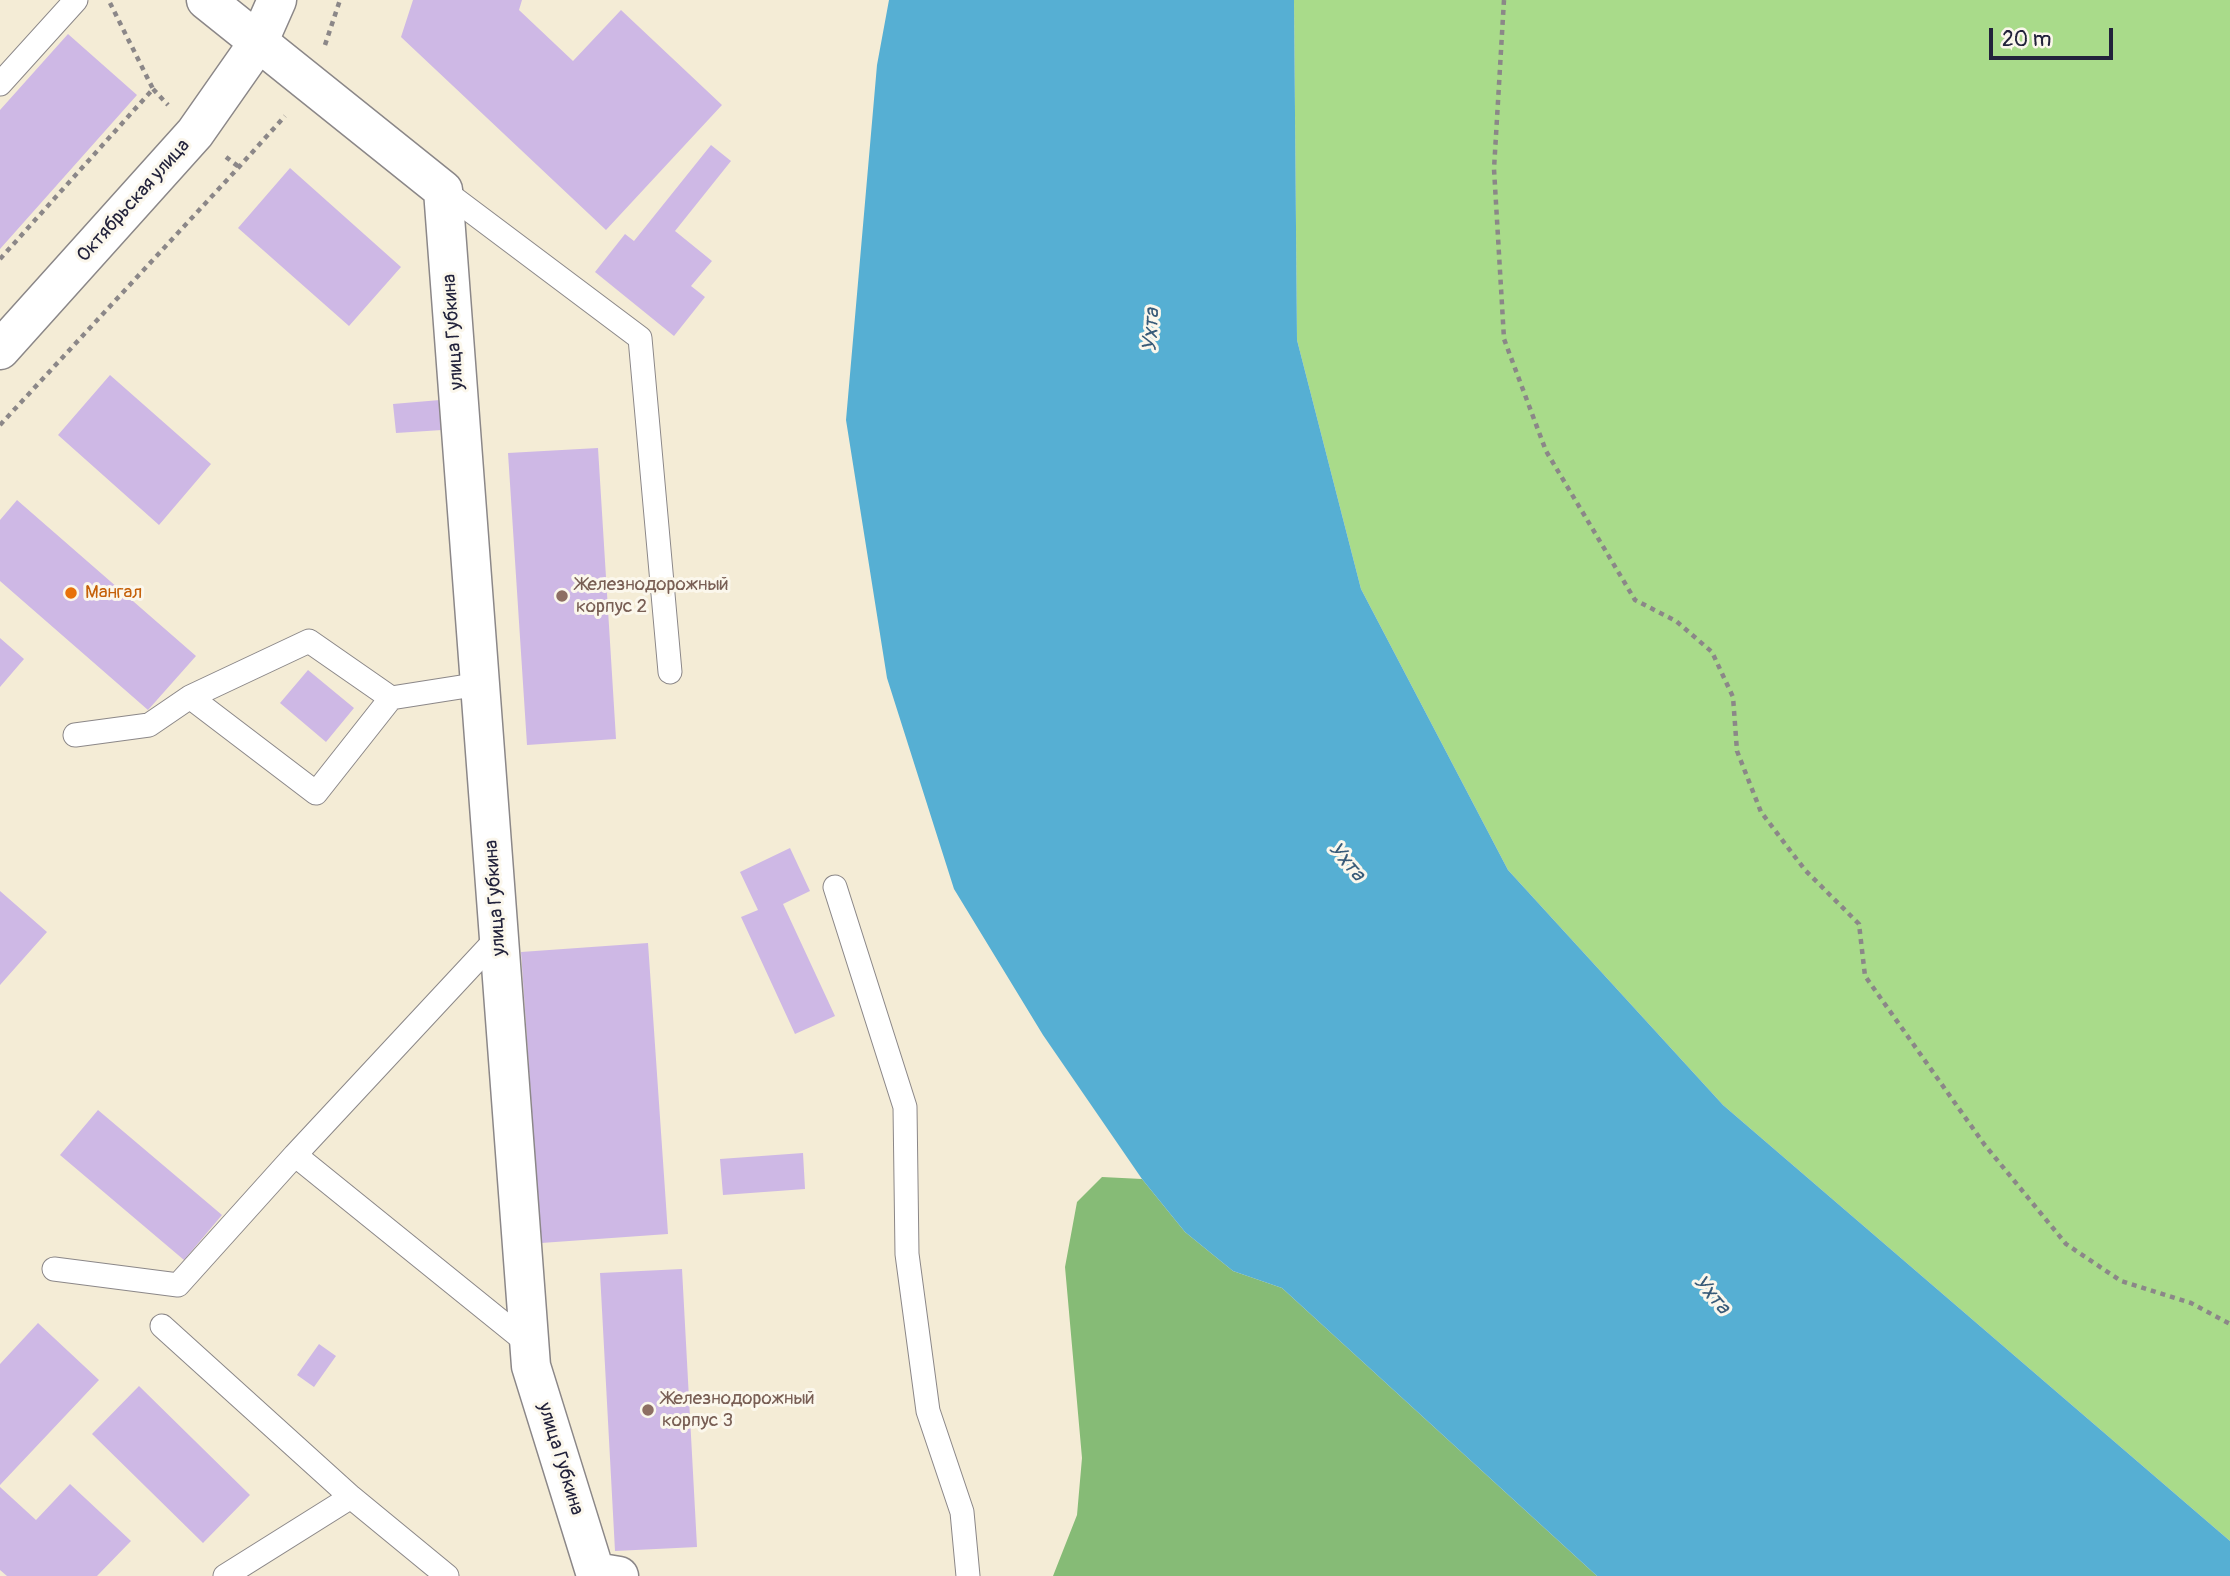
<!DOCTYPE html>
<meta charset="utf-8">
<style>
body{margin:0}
#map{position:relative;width:2230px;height:1576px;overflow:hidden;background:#f4ecd6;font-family:Pangolin,sans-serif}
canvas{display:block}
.scale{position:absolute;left:1989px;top:28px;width:124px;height:32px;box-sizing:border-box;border:4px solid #22223b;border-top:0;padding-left:9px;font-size:21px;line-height:24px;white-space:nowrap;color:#22223b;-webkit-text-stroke:5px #fbf7ec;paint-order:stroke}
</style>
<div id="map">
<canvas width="2230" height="1576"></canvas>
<div class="scale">20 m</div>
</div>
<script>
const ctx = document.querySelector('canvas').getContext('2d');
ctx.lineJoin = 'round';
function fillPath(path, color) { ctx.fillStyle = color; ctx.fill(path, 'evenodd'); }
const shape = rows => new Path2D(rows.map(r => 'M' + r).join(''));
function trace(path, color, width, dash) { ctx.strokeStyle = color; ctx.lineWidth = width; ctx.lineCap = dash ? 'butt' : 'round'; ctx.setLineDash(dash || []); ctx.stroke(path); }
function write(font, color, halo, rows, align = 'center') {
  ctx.font = font + ' Pangolin,sans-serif'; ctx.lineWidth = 6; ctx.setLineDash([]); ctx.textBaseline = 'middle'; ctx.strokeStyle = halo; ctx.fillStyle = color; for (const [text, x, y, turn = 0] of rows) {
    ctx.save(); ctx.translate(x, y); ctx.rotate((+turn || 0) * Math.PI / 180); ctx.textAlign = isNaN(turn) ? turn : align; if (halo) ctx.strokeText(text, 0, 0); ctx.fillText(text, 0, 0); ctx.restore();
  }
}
const green = shape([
 [1294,0,2230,0,2230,1541,1723,1105,1508,870,1361,589,1297,340]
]);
const forest = shape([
 [1102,1177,1142,1179,1185,1232,1233,1271,1282,1288,1597,1576,1053,1576,1077,1515,1082,1458,1065,1267,1077,1202]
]);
const water = shape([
 [889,0,1294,0,1297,340,1361,589,1508,870,1723,1105,2230,1541,2230,1576,1597,1576,1282,1288,1233,1271,1185,1232,1142,1179,1043,1035,954,889,887,678,846,420,877,65]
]);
const building = shape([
 [413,0,522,0,519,10,573,61,621,10,722,105,606,230,401,37],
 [68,34,137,95,0,249,0,110],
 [711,145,731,161,675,231,712,261,691,286,705,297,674,336,595,272,625,234,634,241],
 [290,168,401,267,349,326,238,228],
 [110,375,211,464,159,525,58,435],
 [440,400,442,430,396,433,393,404],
 [598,448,616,739,527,745,508,453],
 [17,500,196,656,148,710,0,581,0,520],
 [0,638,24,659,0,687],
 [308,670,354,708,326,742,280,703],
 [790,848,810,891,783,904,835,1016,795,1034,741,917,758,910,740,872],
 [0,891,47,932,0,985],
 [648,943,668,1234,541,1243,521,952],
 [98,1110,222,1215,184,1260,60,1155],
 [803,1153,805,1189,723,1195,720,1159],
 [682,1269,697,1547,615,1551,600,1273],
 [38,1323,99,1380,0,1485,0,1364],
 [319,1344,336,1356,314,1387,297,1375],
 [139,1386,250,1495,203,1543,92,1434],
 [70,1484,131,1541,97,1576,7,1576,0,1570,0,1487,36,1520]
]);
const path = shape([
 [1504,0,1494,169,1504,339,1546,451,1635,600,1676,621,1712,652,1733,697,1737,751,1761,812,1805,870,1859,924,1865,976,1984,1144,2066,1244,2121,1281,2191,1303,2230,1324],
 [325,45,340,0],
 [153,89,168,105],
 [226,157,239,167],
 [0,259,153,89,110,3],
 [0,425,239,167,285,116]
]);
const service = shape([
 [0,84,76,0],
 [443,190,640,338,670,672],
 [391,698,309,641,190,697,316,793,391,698,480,684],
 [75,735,149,725,190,697],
 [835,887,905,1107,907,1254,928,1411,962,1512,968,1576],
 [295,1155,499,936],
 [54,1269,178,1285,295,1155,530,1345],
 [162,1326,351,1497],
 [225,1576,351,1497,447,1576]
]);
const minor = shape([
 [206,0,443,190,531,1366,595,1572,619,1576]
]);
const secondary = shape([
 [0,350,195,133,258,43,277,0]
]);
const markers = [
 [71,593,7,"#e8710a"],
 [562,596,7,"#8d6e63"],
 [648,1410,7,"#8d6e63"]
];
const streetNames = [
 ["Октябрьская улица",134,201,-48],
 ["улица Губкина",454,332,-94],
 ["улица Губкина",496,898,-94],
 ["улица Губкина",560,1459,73]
];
const educationNames = [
 ["Железнодорожный",576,585],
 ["корпус 2",576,607],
 ["Железнодорожный",662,1399],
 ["корпус 3",662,1421]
];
const foodNames = [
 ["Мангал",85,593]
];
const waterNames = [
 ["Ухта",1152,330,-86],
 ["Ухта",1346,862,50],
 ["Ухта",1711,1295,50]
];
fillPath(green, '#a9db8a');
fillPath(forest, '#86bb76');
fillPath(water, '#56afd3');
fillPath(building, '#ceb8e5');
trace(service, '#8b8788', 25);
trace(minor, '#8b8788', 41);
trace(secondary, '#8b8788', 41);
trace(path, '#8b8788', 4.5, [5, 5]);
trace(service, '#fff', 23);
trace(minor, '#fff', 38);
trace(secondary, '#fff', 38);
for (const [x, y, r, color] of markers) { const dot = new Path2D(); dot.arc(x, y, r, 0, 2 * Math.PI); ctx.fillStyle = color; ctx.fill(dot); trace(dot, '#fbf7ec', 2.5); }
write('19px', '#22223b', '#fbf7ec', streetNames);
write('19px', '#785e54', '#fbf7ec', educationNames, 'left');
write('19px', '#c56008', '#fbf7ec', foodNames, 'left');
write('italic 21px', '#375a78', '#fbf7ec', waterNames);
</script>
